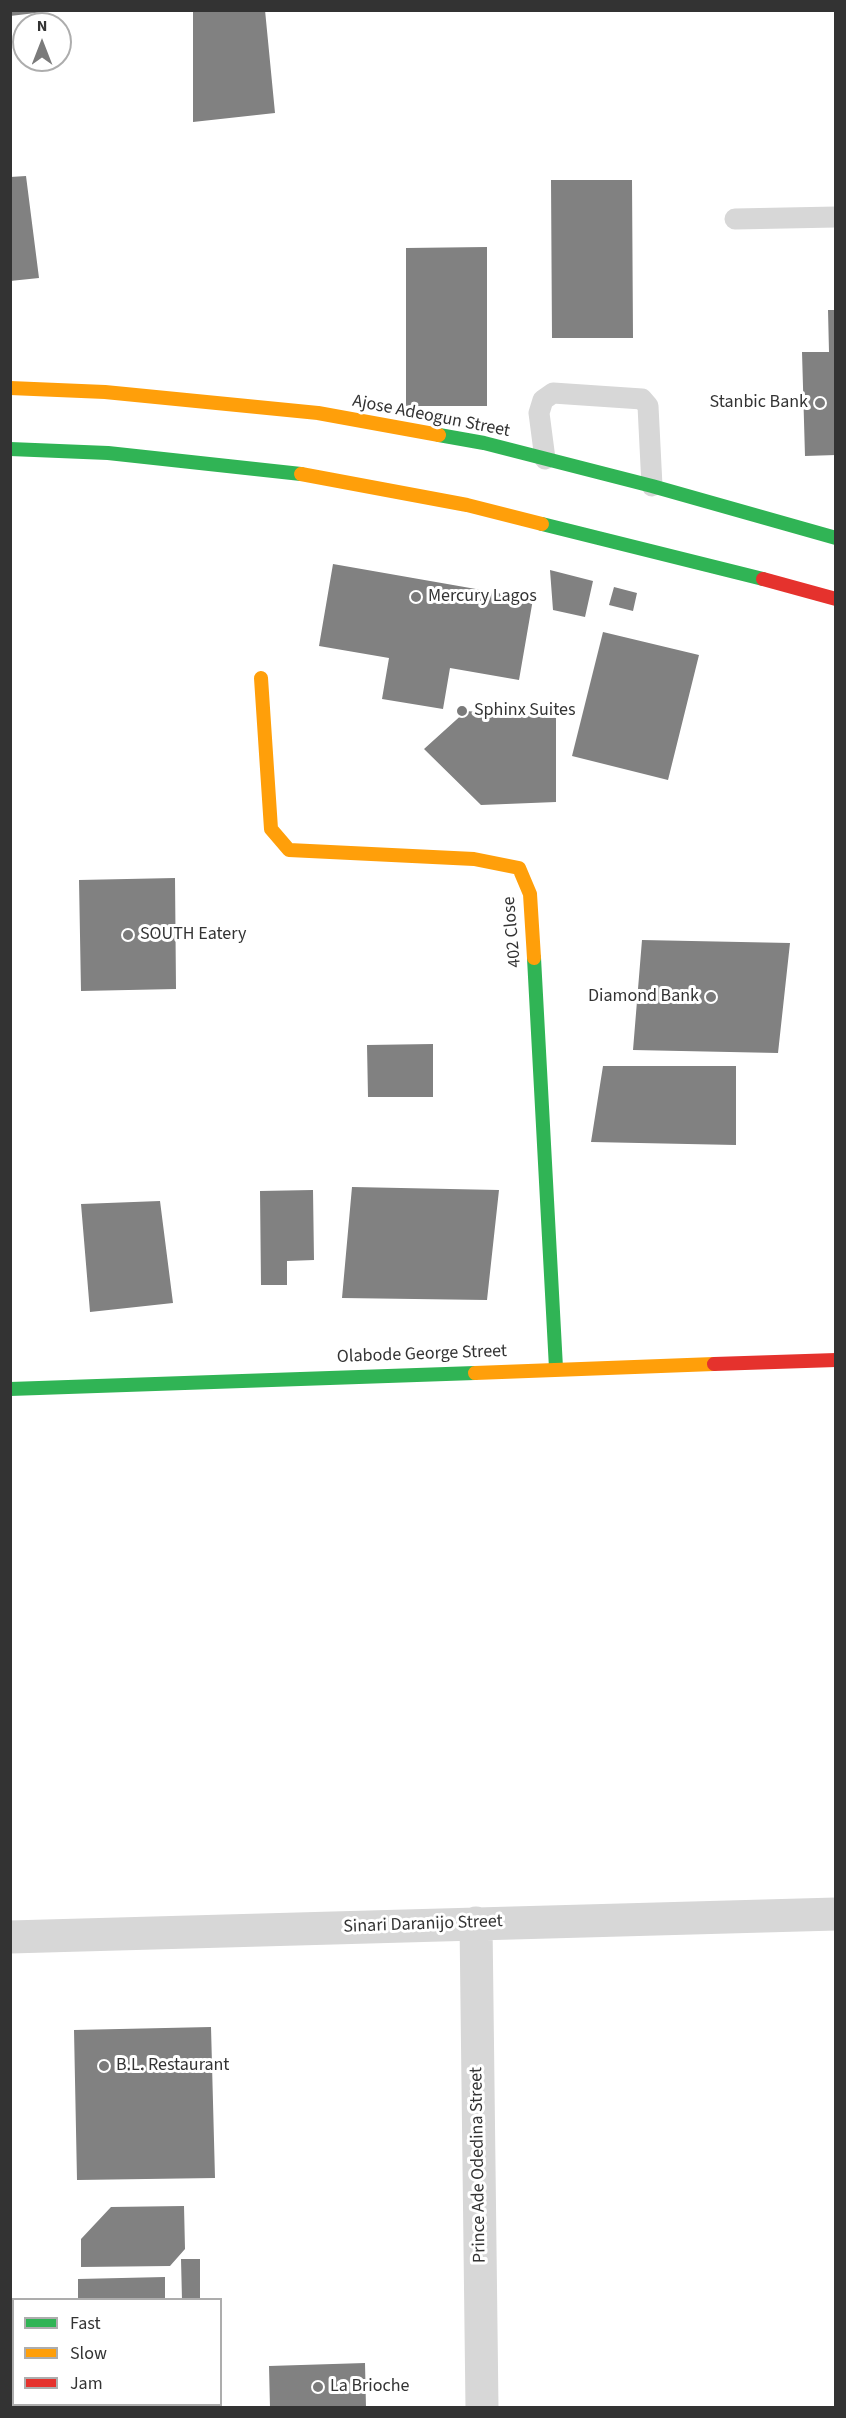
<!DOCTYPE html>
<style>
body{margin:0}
#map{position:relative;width:846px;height:2418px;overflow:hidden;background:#fff;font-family:"Source Sans 3",sans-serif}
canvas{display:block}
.frame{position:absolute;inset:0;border:12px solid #333;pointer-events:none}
.legend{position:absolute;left:12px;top:2298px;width:210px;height:108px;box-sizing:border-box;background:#fff;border:2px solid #adadad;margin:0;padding:8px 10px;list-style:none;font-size:18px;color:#333}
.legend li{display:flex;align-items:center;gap:12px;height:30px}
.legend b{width:30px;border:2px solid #adadad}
.north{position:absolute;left:12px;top:12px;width:60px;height:60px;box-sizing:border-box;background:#fff;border:2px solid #adadad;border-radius:50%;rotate:0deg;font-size:16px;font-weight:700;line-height:24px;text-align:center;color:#333}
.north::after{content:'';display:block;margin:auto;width:21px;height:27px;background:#7a7a7a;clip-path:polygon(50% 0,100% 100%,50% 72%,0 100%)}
</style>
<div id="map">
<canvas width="846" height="2418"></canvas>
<div class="frame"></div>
<ul class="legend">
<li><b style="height:8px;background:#30b455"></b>Fast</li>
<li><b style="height:8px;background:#ff9f0a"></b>Slow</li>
<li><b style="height:8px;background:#e5322d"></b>Jam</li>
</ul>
<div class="north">N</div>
</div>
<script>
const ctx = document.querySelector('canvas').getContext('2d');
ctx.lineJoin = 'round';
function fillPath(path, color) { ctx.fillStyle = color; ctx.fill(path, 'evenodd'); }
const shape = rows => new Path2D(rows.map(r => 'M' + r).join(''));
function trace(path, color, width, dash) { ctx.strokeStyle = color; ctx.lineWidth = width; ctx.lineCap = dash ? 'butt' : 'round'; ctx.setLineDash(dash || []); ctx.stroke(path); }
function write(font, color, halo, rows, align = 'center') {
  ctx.font = font + ' "Source Sans 3",sans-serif'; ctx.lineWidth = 6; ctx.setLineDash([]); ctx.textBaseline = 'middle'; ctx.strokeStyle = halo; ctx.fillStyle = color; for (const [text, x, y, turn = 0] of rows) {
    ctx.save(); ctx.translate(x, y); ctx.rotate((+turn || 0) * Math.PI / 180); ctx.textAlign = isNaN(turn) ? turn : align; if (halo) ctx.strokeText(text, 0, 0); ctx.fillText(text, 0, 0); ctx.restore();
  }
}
const building = shape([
 [10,10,44,10,44,12,10,16],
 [193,10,265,10,275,113,193,122],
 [26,176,39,278,10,281,10,177],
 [551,180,632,180,633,338,552,338],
 [487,247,487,406,406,406,406,248],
 [828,310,836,310,836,455,805,456,802,352,829,352],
 [333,564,533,599,519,680,450,668,443,709,382,699,389,658,319,646],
 [550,570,593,581,585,617,553,610],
 [614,587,637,593,633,611,609,605],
 [603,632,699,655,668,780,572,756],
 [466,711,556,718,556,802,481,805,424,749],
 [175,878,176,989,81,991,79,880],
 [642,940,790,943,778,1053,633,1050],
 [433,1044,433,1097,368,1097,367,1045],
 [603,1066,736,1066,736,1145,591,1142],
 [352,1187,499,1190,487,1300,342,1298],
 [313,1190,314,1260,287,1261,287,1285,261,1285,260,1191],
 [160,1201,173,1303,90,1312,81,1204],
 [211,2027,215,2178,77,2180,74,2030],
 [184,2206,185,2249,170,2266,81,2267,81,2239,111,2207],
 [181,2259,200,2259,200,2300,182,2300],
 [165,2277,165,2300,78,2300,78,2279],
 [365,2363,366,2408,270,2408,269,2366]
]);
const lane = shape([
 [735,219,836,217],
 [545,459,539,413,543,400,553,393,642,399,648,406,652,486]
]);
const street = shape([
 [476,1923,482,2408],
 [10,1937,836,1914]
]);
const fast = shape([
 [439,435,484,443,652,486,836,538],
 [10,449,108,453,301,474],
 [542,524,763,579],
 [534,958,556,1368],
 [10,1389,475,1373]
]);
const slow = shape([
 [10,388,105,392,318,413,439,435],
 [301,474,467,505,542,524],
 [261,678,271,829,289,850,474,859,519,868,530,894,534,958],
 [475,1373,714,1364]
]);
const jam = shape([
 [763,579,836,599],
 [714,1364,836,1360]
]);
const markers = [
 [820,403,6,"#7a7a7a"],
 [416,597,6,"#7a7a7a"],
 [462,711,6,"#7a7a7a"],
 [128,935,6,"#7a7a7a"],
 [711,997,6,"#7a7a7a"],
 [104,2066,6,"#7a7a7a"],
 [318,2387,6,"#7a7a7a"]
];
const poiNames = [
 ["Stanbic Bank",808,403,"right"],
 ["Mercury Lagos",428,597],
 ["Sphinx Suites",474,711],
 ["SOUTH Eatery",140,935],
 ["Diamond Bank",699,997,"right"],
 ["B.L. Restaurant",116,2066],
 ["La Brioche",330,2387]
];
const streetNames = [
 ["Ajose Adeogun Street",431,417,11],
 ["402 Close",513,932,-95],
 ["Olabode George Street",422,1355,-2],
 ["Sinari Daranijo Street",423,1925,-2],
 ["Prince Ade Odedina Street",479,2165,-91]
];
fillPath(building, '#818181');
trace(lane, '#d7d7d7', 21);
trace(street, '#d7d7d7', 33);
trace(fast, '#30b455', 14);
trace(slow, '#ff9f0a', 14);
trace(jam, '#e5322d', 14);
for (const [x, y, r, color] of markers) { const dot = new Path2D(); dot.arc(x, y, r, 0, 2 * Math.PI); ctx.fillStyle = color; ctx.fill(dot); trace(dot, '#fff', 2); }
write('18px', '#333', '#fff', poiNames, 'left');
write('18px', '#333', '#fff', streetNames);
</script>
